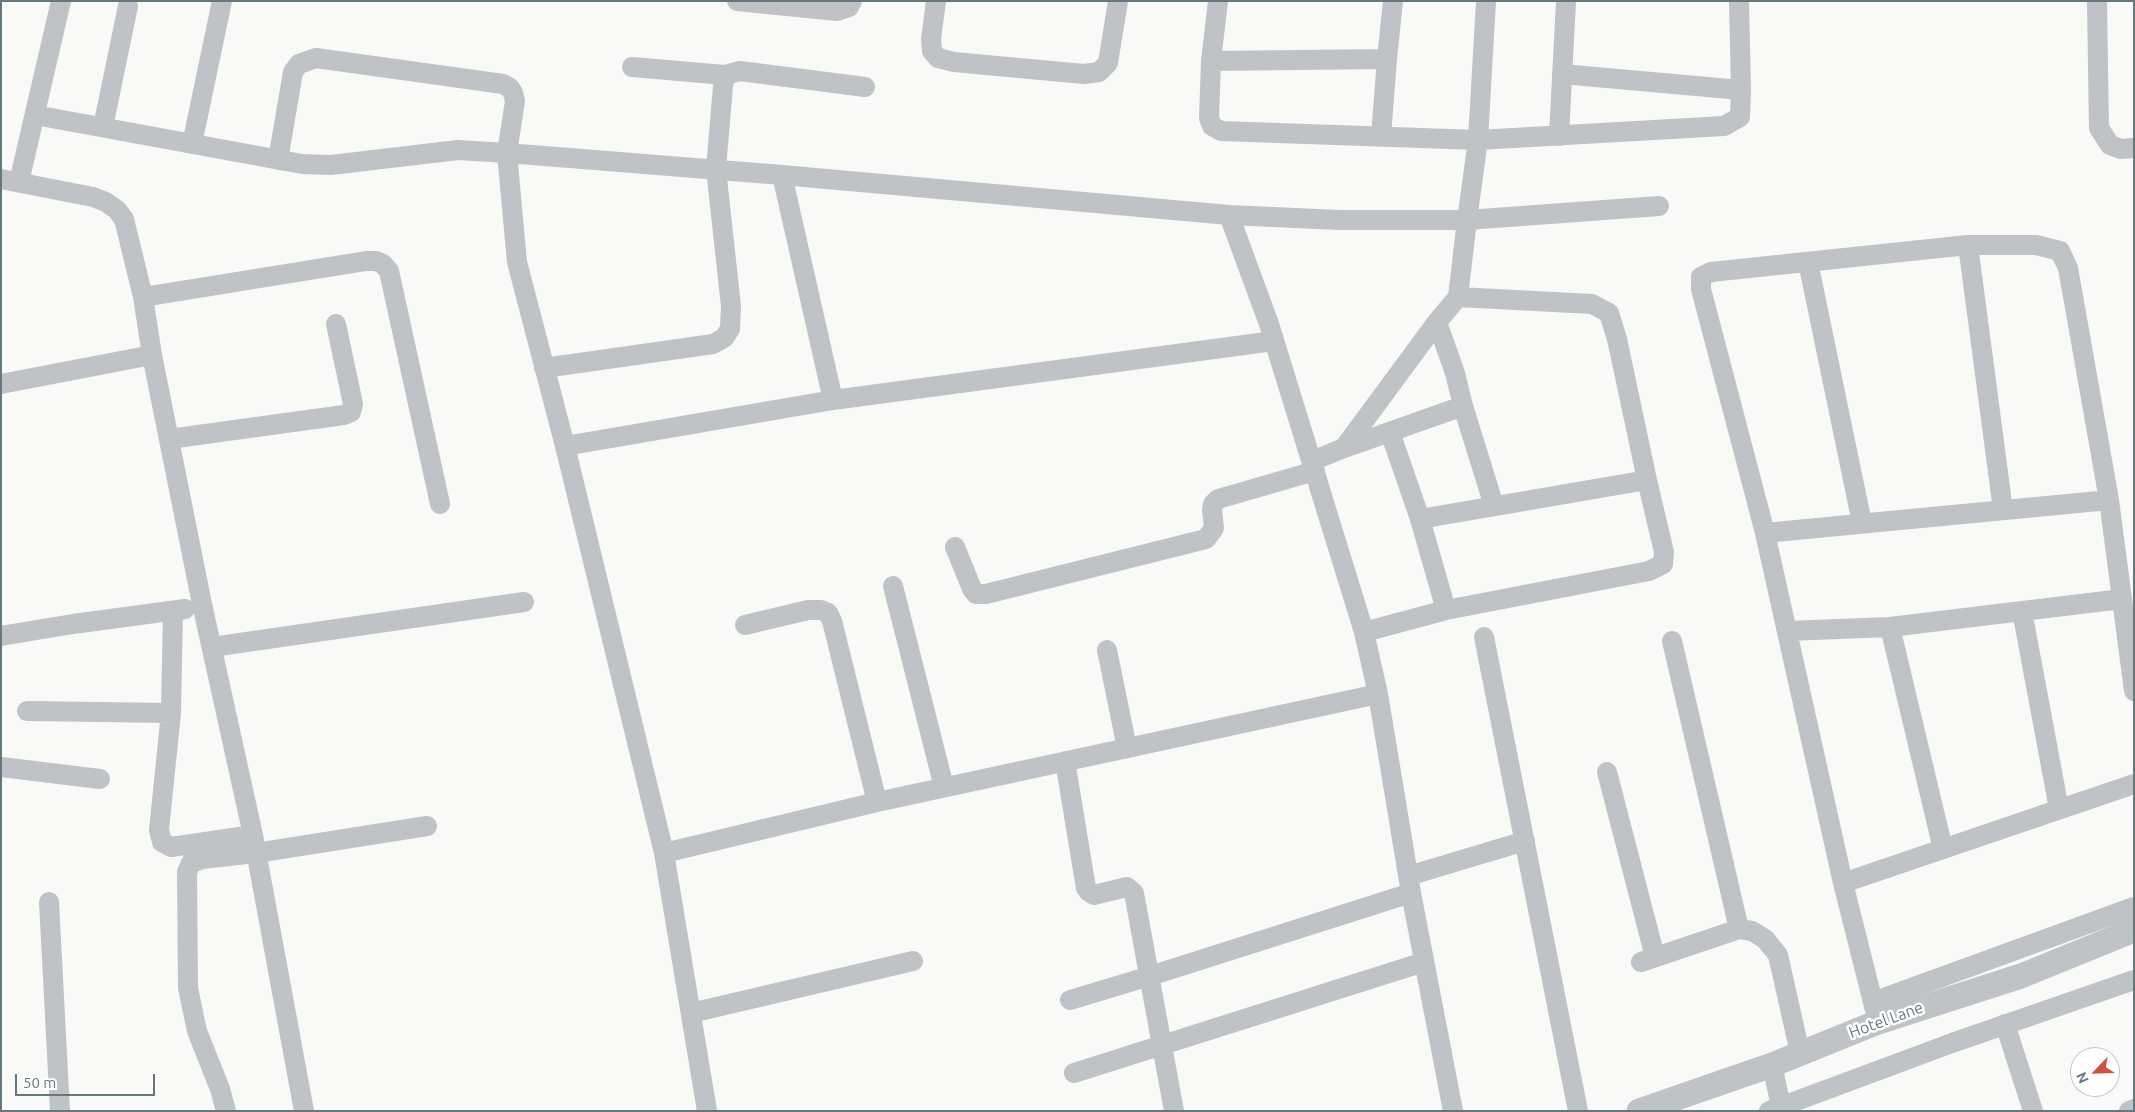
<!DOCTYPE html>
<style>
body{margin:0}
#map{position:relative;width:2135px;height:1112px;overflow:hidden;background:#f9f9f7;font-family:Ubuntu,sans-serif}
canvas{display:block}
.frame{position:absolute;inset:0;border:2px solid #67777e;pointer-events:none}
.north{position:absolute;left:2070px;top:1047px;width:50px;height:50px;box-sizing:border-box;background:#fff;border:1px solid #c2c9cb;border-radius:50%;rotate:246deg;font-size:14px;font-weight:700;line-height:20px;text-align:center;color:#67777e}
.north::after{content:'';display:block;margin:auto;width:18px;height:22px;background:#cf5341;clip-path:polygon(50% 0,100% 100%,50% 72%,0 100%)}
.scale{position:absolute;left:15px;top:1074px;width:140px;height:22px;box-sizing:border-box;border:2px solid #67777e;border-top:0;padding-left:6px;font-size:15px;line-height:18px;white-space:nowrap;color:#67777e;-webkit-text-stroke:4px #fff;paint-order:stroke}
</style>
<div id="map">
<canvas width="2135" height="1112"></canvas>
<div class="frame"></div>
<div class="north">N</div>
<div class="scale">50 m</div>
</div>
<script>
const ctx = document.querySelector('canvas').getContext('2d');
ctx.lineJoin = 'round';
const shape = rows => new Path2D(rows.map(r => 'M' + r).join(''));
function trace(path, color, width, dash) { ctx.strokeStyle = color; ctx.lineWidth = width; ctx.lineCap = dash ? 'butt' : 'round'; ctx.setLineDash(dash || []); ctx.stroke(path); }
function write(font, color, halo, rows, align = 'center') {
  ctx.font = font + ' Ubuntu,sans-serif'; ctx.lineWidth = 5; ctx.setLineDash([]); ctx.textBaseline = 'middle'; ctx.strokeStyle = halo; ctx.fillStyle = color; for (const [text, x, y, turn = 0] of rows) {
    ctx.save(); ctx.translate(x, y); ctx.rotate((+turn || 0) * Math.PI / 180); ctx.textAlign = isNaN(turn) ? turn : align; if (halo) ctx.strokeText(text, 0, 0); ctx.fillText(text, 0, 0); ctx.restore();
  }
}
const minor = shape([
 [737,1,837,11,849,7,852,1],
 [936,1,931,39,932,51,938,58,954,62,1084,74,1099,72,1108,63,1118,1],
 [1218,1,1211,61,1209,118,1212,126,1221,131,1478,140,1724,126,1740,117,1741,90,1739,1],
 [2097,1,2099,128,2110,145,2121,149,2134,148],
 [1387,59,1393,1],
 [1211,61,1387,59,1381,136],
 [632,67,725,75],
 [1562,74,1741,90],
 [35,115,302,164,331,165,458,150,507,153,782,175,1229,215,1339,220,1467,220,1478,140,1486,1],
 [103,127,128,6],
 [1559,136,1566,1],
 [192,144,222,1],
 [278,160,293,72,299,64,316,58,503,84,510,88,513,93,515,101,507,153,517,262,565,446,664,853,707,1111],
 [782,175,833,400],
 [1,179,93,197,106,202,117,210,124,219,143,297,152,355,202,604,253,835,304,1111],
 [19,182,61,1],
 [1229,215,1269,324,1364,632,1378,694,1411,893,1453,1111],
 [1968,245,2003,510],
 [1808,262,1862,523],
 [143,297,366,261,376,261,383,264,389,271,440,504],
 [1437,322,1455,373,1463,406,1494,506],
 [544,368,713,344,724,338,730,329,731,306,716,169,723,86,725,75,740,71,865,87],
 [1,384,152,355],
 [1390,432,1420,519,1446,610],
 [169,439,344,415,351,412,353,404,336,324],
 [565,446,833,400,1274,341],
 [1344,448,1437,322,1458,297],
 [1312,461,1344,448,1463,406],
 [1420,519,1647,480],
 [1765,533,2109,500],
 [955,547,972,589,976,594,986,594,1206,539,1214,528,1212,510,1213,504,1218,499,1315,471],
 [893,586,944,787],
 [173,611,171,713,159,830,162,842,171,847,253,835],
 [2022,611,2059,809],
 [745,625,808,610,821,610,828,613,832,621,877,802],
 [1890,627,2122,599],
 [1787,631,1890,627,1943,849],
 [1364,632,1446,610,1649,571,1663,564,1664,552,1647,480,1617,339,1609,313,1592,304,1458,297,1467,220,1659,206],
 [1,636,73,624,185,609],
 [1484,637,1578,1111],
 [1672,641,1739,929],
 [212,647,524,602],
 [1107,650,1127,748],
 [27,711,171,713],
 [1065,761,1086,888,1089,892,1094,895,1127,887,1134,893,1174,1111],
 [1,767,100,779],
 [1607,772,1655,957],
 [664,853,877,802,1378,694],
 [1408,876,1525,841],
 [1843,883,2134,784],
 [49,902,60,1111],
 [1641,962,1739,929,1752,931,1765,939,1778,955,1800,1053],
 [1070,1000,1150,976,1411,893],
 [1873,1002,2134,907],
 [691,1013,913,961],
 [1878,1022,1843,883,1765,533,1701,289,1701,277,1711,272,1968,245,2036,245,2060,251,2068,268,2109,500,2134,691],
 [2005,1024,2033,1111],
 [1772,1065,1782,1111],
 [1074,1073,1424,962],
 [226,1111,220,1089,197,1031,188,988,187,872,191,863,202,859,256,853,427,826],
 [1769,1111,1952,1043,2134,980],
 [2129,1111,2134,1109]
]);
const tertiary = shape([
 [1639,1111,1772,1065,1878,1022,2021,976,2134,930]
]);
const streetNames = [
 ["Hotel Lane",1886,1020,-20]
];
trace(minor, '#bfc3c6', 20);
trace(tertiary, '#bfc3c6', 25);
write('16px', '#67777e', '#fff', streetNames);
</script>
